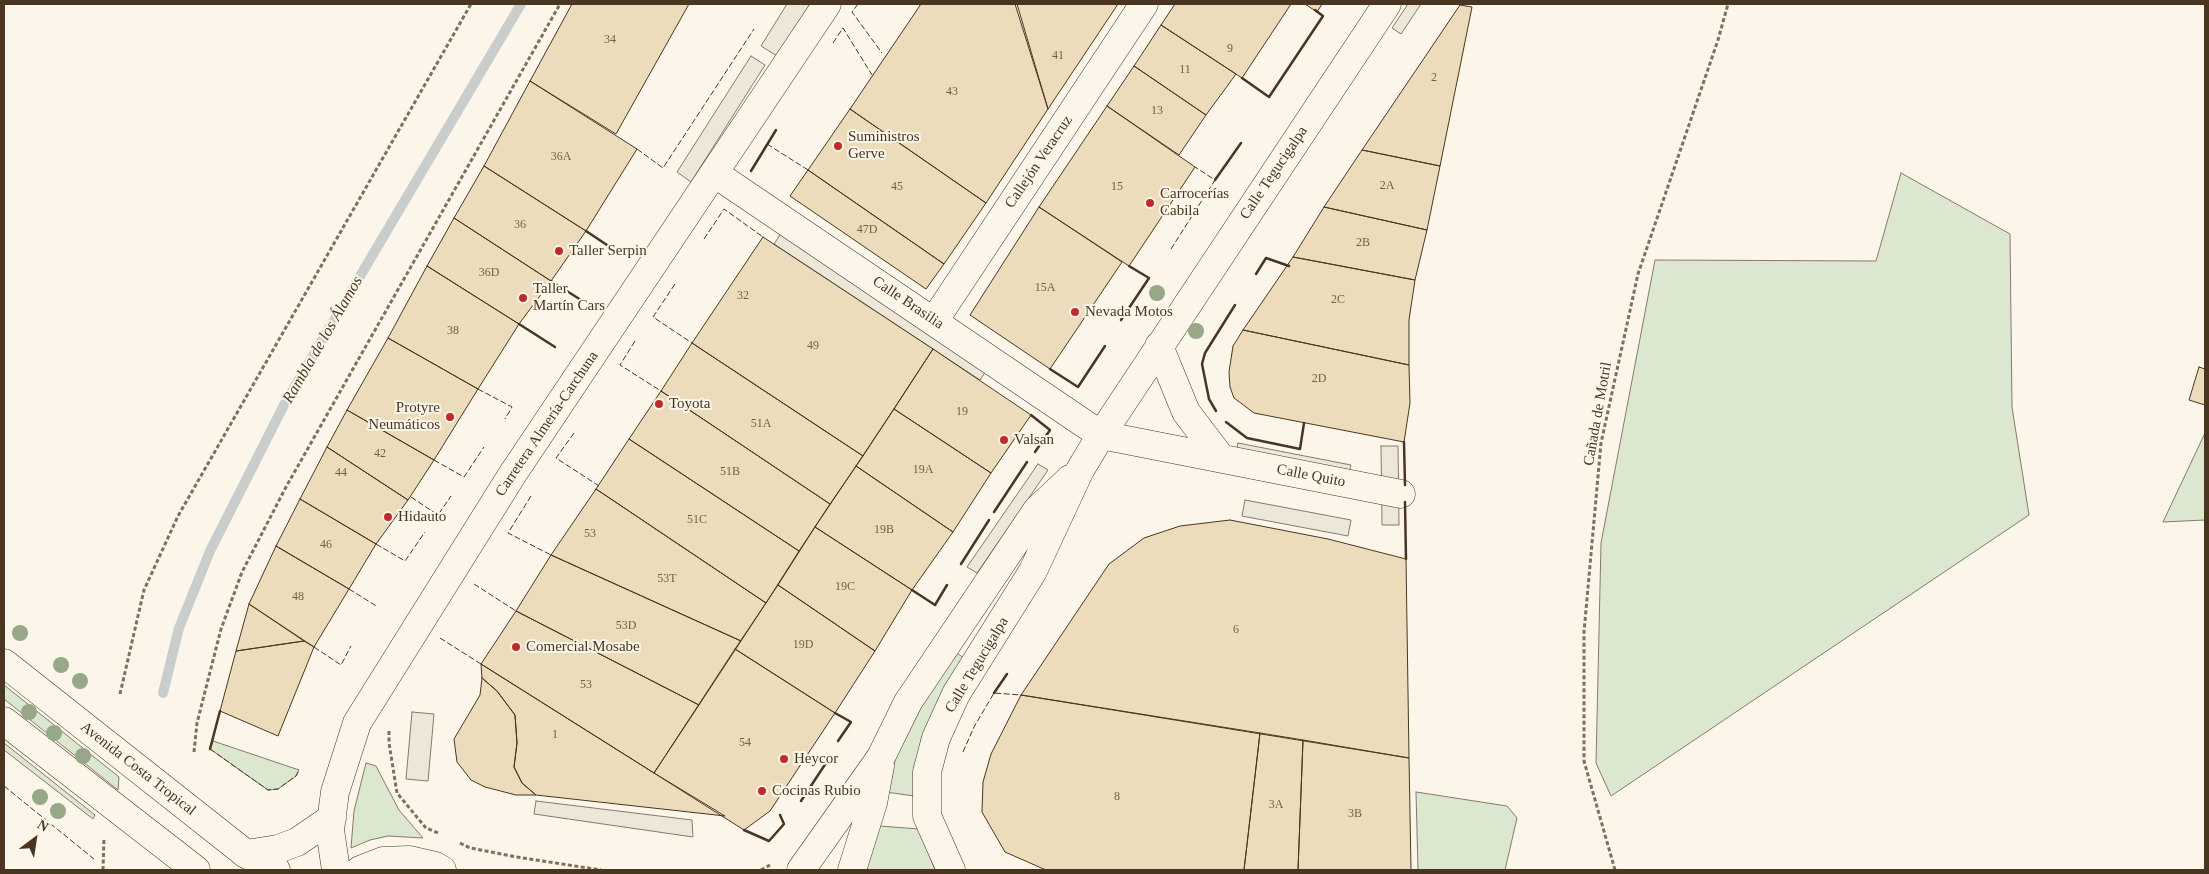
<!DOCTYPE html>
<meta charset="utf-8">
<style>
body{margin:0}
#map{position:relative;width:2209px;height:874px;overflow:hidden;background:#fbf6e9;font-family:Georgia,serif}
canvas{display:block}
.frame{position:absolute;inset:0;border:5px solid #4a3520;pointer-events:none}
.north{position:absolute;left:10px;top:814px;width:50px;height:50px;-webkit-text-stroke:4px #fbf6e9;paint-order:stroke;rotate:31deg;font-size:14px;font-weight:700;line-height:20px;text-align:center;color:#4a3520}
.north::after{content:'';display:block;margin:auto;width:18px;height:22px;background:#4a3520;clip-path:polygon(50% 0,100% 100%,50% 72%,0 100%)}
</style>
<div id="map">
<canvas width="2209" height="874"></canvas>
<div class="frame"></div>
<div class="north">N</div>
</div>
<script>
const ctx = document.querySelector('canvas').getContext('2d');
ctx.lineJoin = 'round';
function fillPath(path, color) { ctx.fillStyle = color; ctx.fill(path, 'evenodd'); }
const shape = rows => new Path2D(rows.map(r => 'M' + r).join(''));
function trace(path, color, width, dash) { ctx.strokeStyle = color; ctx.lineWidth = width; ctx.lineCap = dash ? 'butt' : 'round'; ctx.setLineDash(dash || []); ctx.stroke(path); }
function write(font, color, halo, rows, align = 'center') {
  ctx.font = font + ' Georgia,serif'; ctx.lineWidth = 4; ctx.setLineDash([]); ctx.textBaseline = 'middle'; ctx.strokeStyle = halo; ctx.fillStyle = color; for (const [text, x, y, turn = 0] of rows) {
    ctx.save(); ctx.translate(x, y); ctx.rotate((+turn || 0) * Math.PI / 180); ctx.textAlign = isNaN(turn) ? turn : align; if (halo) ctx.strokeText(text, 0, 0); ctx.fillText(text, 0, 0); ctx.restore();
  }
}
const green = shape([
 [1901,173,2010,234,2012,407,2029,515,1611,796,1596,763,1601,543,1655,260,1876,261,1901,173],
 [2205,433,2205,520,2163,522,2205,433],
 [950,649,966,659,932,716,921,740,914,796,886,792,896,757,950,649],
 [4,685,119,777,118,790,4,699,4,685],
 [213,741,299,770,296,776,278,789,268,790,210,749,213,741],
 [4,743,95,815,93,819,4,750,4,743],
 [366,763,376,766,399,810,423,838,388,836,370,840,351,848,354,811,366,763],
 [1416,792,1507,806,1517,818,1505,870,1418,870,1416,792],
 [880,826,919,829,935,870,865,870,880,826]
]);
const parking = shape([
 [787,4,810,4,777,56,761,46,787,4],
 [1408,4,1421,4,1401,34,1392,28,1408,4],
 [751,56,765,65,691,182,677,172,751,56],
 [782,232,988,368,980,380,774,244,782,232],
 [1238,443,1351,465,1349,473,1236,452,1238,443],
 [1381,446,1398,446,1399,525,1382,525,1381,446],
 [1038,464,1048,470,977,573,967,567,1038,464],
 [1245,500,1351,520,1348,536,1242,516,1245,500],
 [412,712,434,714,428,781,406,779,412,712],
 [536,801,692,820,693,837,534,814,536,801]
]);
const stream = shape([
 [163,693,179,628,210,551,285,403,521,4]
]);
const building = shape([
 [572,4,689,4,616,134,530,81,572,4],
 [921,4,1015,4,1048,109,986,203,850,109,921,4],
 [1017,4,1118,4,1048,109,1017,4],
 [1175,4,1291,4,1242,78,1161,25,1175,4],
 [1305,4,1322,4,1317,12,1305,4],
 [1460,5,1472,7,1440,166,1362,150,1460,5],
 [1161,25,1236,74,1206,115,1134,66,1161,25],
 [1134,66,1206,115,1179,155,1107,106,1134,66],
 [530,81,637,149,586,231,484,166,530,81],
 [1107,106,1195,167,1129,266,1039,207,1107,106],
 [850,109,986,203,944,264,808,170,850,109],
 [1362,150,1440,166,1427,230,1324,207,1362,150],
 [484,166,586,231,551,281,454,218,484,166],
 [808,170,944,264,926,289,790,196,808,170],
 [1039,207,1122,262,1050,369,970,315,1039,207],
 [1324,207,1427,230,1415,280,1293,257,1324,207],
 [454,218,551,281,519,324,427,266,454,218],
 [763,237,933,349,863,456,692,343,763,237],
 [1293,257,1415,280,1409,320,1409,365,1243,330,1293,257],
 [427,266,519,324,478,389,388,338,427,266],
 [1243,330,1409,365,1410,403,1404,442,1254,413,1234,398,1230,387,1229,372,1233,346,1243,330],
 [388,338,478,389,434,460,347,410,388,338],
 [692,343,863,456,830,504,661,391,692,343],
 [933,349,1031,415,991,473,894,409,933,349],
 [2199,367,2205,369,2205,405,2189,400,2199,367],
 [661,391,830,504,799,551,629,439,661,391],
 [894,409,991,473,953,532,856,466,894,409],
 [347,410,434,460,408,500,327,447,347,410],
 [629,439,799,551,766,603,596,489,629,439],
 [327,447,408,500,376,544,300,499,327,447],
 [856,466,953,532,912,590,815,527,856,466],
 [596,489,766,603,741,641,551,555,596,489],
 [300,499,376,544,349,589,276,546,300,499],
 [1230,520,1328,539,1406,559,1409,758,1021,695,1109,564,1144,538,1180,526,1230,520],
 [815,527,912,590,875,651,778,585,815,527],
 [276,546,349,589,314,647,249,604,276,546],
 [551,555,741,641,699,705,516,611,551,555],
 [778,585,875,651,835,713,735,649,778,585],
 [249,604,304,641,236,651,249,604],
 [516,611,699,705,654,773,481,664,516,611],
 [304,641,314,647,278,736,220,711,236,651,304,641],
 [735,649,835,713,770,811,744,830,654,773,735,649],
 [481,664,654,773,725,816,536,795,522,783,514,767,517,743,515,715,497,691,482,678,481,664],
 [482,678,497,691,515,715,517,743,514,767,522,783,536,795,516,795,485,787,471,780,457,762,454,739,480,695,482,678],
 [1021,695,1260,733,1244,870,1046,870,1005,852,982,812,983,782,991,754,1021,695],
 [1260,733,1303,740,1298,870,1244,870,1260,733],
 [1303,740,1409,758,1411,870,1298,870,1303,740]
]);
const path = shape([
 [120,694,144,590,178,516,471,4],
 [389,731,389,743,397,793,426,828,438,833],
 [194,752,197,723,221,629,242,572,286,487,560,4],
 [460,843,470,848,517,857,601,870],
 [103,870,104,838],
 [761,870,770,865],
 [1615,870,1584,761,1584,632,1601,443,1638,274,1718,40,1728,4]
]);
const minor = shape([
 [714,173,1101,435,1401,494],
 [934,321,1144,4],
 [1159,346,1186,412,1221,458],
 [246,854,278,849,297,842,332,818],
 [336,870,330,830,335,792,357,723,512,475,827,4],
 [801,870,881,757,908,702,1037,510,1070,479],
 [852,870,873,803,880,766],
 [951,870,927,816,927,772,936,738,956,694,1033,571,1080,470,1101,435,1387,4]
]);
const major = shape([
 [4,663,246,854,276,870],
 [4,721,196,870],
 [360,870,383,861,409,860,435,866,442,870]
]);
const fence = shape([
 [858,4,852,12,882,53],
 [833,43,843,28,872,75],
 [767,144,808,170],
 [637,149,663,168,754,29],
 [704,239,724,209,763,237],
 [1171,249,1215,180,1195,167],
 [675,284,653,317,692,343],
 [635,341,620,365,661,391],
 [478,389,512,407,505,419],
 [574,433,556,458,599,486],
 [434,460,464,477,484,447],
 [531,496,508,533,551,555],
 [411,497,438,515,451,496],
 [376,544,405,561,425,532],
 [474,584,516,611],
 [349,589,378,607],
 [440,638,481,664],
 [314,647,341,665,351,646],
 [210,749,268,790,278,789,296,776,299,770],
 [963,752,974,727,994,693,1021,695],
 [4,786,94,859]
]);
const wall = shape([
 [1242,78,1269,97,1323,16,1315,10],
 [751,171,776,130],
 [1215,180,1241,143],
 [586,231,616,251],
 [1256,274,1266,258,1289,266],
 [551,281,581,300],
 [1121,320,1149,278,1129,266],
 [519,324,555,347],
 [1050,369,1078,387,1105,346],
 [1216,411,1209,399,1202,364,1205,353,1235,305],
 [1031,415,1050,430,1035,452],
 [1226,422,1247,438,1300,449,1304,423],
 [1404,442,1405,485],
 [1405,502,1406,559],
 [994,512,1027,462],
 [961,564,989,520],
 [912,590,935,605,947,585],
 [994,693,1007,674],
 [835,713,851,722,838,741],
 [210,749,220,711],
 [801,801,826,763],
 [744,830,769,841,784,824,780,815]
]);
const trees = [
 [1157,293],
 [1196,331],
 [20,633],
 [61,665],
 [80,681],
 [29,712],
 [54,733],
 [83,756],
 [40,797],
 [58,811]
];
const markers = [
 [838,146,5,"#c62828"],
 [1150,203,5,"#c62828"],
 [559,251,5,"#c62828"],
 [523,298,5,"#c62828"],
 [1075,312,5,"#c62828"],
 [659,404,5,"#c62828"],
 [450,417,5,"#c62828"],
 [1004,440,5,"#c62828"],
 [388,517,5,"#c62828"],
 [516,647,5,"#c62828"],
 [784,759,5,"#c62828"],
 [762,791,5,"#c62828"]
];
const numberNames = [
 ["34",610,40],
 ["9",1230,49],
 ["41",1058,56],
 ["11",1185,70],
 ["2",1434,78],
 ["43",952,92],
 ["13",1157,111],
 ["36A",561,157],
 ["2A",1387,186],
 ["45",897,187],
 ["15",1117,187],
 ["36",520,225],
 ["47D",867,230],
 ["2B",1363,243],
 ["36D",489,273],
 ["15A",1045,288],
 ["32",743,296],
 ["2C",1338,300],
 ["38",453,331],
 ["49",813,346],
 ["2D",1319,379],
 ["19",962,412],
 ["51A",761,424],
 ["42",380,454],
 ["19A",923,470],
 ["51B",730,472],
 ["44",341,473],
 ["51C",697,520],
 ["19B",884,530],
 ["53",590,534],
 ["46",326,545],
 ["53T",667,579],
 ["19C",845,587],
 ["48",298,597],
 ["53D",626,626],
 ["6",1236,630],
 ["19D",803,645],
 ["53",586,685],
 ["1",555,735],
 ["54",745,743],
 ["8",1117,797],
 ["3A",1276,805],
 ["3B",1355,814]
];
const poiNames = [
 ["Suministros",848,137],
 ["Gerve",848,154],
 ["Carrocerías",1160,194],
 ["Cabila",1160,211],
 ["Taller Serpin",569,251],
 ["Taller",533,289],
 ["Martín Cars",533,306],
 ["Nevada Motos",1085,312],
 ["Toyota",669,404],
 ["Protyre",440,408,"right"],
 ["Neumáticos",440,425,"right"],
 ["Valsan",1014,440],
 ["Hidauto",398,517],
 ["Comercial Mosabe",526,647],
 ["Heycor",794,759],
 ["Cocinas Rubio",772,791]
];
const streetNames = [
 ["Callejón Veracruz",1039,162,-56],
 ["Calle Tegucigalpa",1274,173,-56],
 ["Calle Brasilia",908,303,34],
 ["Cañada de Motril",1598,414,-80],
 ["Carretera Almería-Carchuna",547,424,-56],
 ["Calle Quito",1311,476,11],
 ["Calle Tegucigalpa",977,665,-59],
 ["Avenida Costa Tropical",138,769,38]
];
const waterNames = [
 ["Rambla de los Álamos",323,340,-60]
];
fillPath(green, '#dce7d0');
trace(green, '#887966', 1);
fillPath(parking, '#ede7d9');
trace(parking, '#887966', 1);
trace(stream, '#c9cecd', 10);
fillPath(building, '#ecdcbc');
trace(building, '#4a3520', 1);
trace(minor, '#4a3520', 29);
trace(major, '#4a3520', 29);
trace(path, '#7f6f5c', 3, [4, 2.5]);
trace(minor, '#fbf6e9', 28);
trace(major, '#fbf6e9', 28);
trace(fence, '#4a3520', 1, [6, 2.5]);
trace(wall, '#4a3520', 2.5);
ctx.fillStyle = '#96a887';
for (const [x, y] of trees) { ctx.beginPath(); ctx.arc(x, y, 8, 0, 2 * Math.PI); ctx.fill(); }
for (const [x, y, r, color] of markers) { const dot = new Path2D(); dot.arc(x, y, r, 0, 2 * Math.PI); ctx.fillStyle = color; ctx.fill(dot); trace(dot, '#fbf6e9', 2); }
write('12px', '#725f47', null, numberNames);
write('15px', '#4a3520', '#fbf6e9', poiNames, 'left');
write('15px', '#4a3520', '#fbf6e9', streetNames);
write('italic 16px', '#4a3520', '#fbf6e9', waterNames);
</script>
